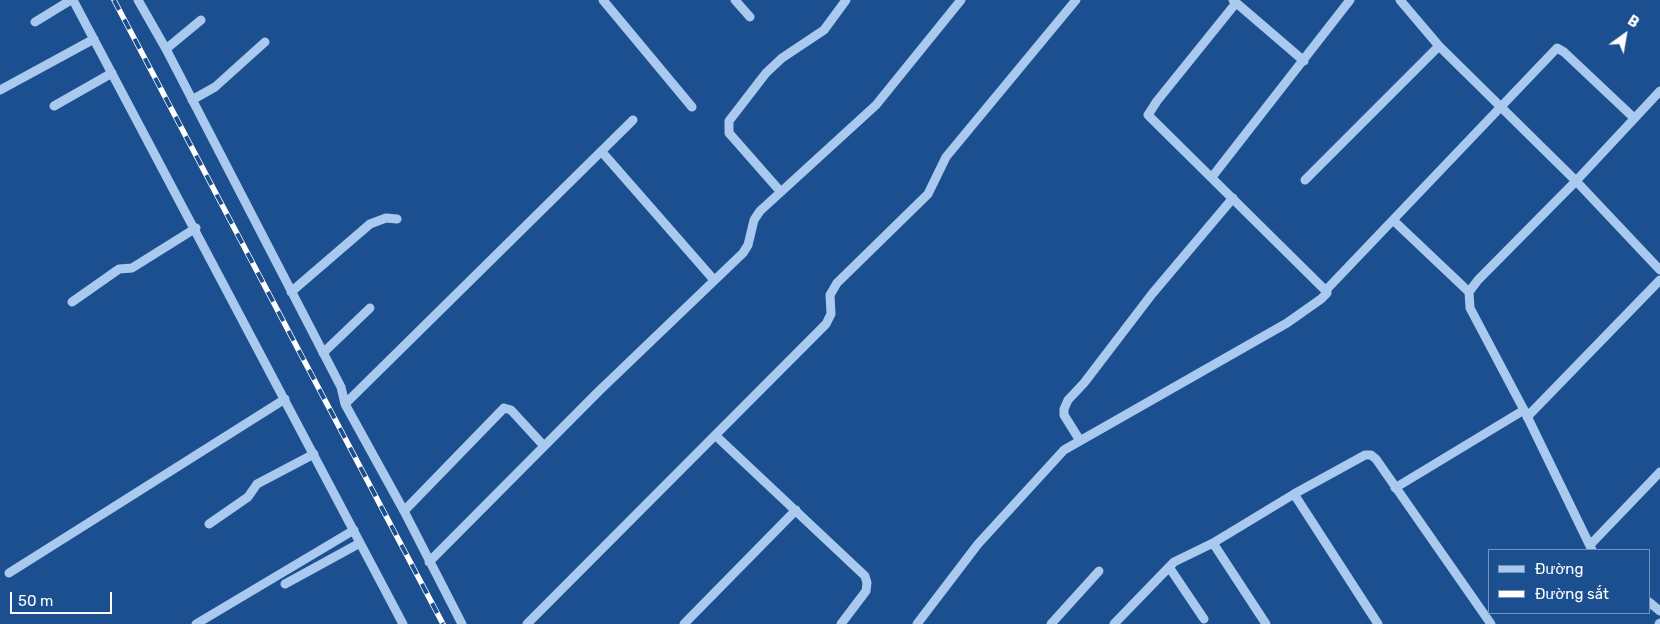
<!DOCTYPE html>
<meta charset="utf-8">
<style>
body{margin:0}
#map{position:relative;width:1660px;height:624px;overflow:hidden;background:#1b4f8f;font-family:Rubik,sans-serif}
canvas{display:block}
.legend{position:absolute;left:1488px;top:549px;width:162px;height:65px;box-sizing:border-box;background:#1b4f8f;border:1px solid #7695bc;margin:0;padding:6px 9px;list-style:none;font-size:15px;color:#fff}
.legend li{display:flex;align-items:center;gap:10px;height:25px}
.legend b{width:25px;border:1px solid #7695bc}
.north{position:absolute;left:1600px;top:10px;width:50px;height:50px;-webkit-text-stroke:4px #1b4f8f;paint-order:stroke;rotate:32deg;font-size:14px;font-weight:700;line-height:20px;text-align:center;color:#fff}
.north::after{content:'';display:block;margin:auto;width:18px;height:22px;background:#fff;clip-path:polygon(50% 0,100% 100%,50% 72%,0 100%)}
.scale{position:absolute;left:10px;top:592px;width:102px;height:22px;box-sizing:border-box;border:2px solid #fff;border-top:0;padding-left:6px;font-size:15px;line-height:18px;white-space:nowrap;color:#fff;-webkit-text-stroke:4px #1b4f8f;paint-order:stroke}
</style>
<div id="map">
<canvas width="1660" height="624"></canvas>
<ul class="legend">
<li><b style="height:6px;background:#a9c9ee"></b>Đường</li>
<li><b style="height:6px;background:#fff"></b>Đường sắt</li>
</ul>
<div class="north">B</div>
<div class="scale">50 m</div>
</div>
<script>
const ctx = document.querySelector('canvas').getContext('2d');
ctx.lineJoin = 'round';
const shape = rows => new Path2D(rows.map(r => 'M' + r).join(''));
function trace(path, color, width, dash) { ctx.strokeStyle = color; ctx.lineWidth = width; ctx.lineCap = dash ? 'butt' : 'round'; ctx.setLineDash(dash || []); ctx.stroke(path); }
const minor = shape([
 [73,0,403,624],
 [138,0,166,49,341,387,345,404,404,511,462,624],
 [603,0,692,107],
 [735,0,750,17],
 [1233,0,1304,61],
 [1400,0,1439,46,1576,181,1660,270],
 [1236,3,1157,101,1148,115,1324,289,1328,288,1557,48,1564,52,1634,118],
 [35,22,71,0],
 [166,49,201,20],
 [0,90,94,39],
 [192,100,215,87,265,42],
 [54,106,112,73],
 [602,152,714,280],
 [1212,177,1350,0],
 [1305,180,1439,46],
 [780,191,729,133,729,121,766,73,782,58,824,30,846,0],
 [1393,220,1469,292],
 [291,292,370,224,386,218,397,219],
 [72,302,119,269,132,268,196,228],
 [323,353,370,308],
 [345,404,633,120],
 [1527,417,1660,280],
 [715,435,865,576,867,583,866,591,841,624],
 [1079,439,1064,415,1064,409,1068,400,1084,383,1152,294,1233,198],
 [1395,488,1524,410],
 [1294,494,1378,624],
 [404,511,504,408,511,410,544,446],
 [209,524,248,497,257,484,314,454],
 [1213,543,1266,624],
 [1590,545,1660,472],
 [1592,550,1524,410,1470,308,1469,292,1478,280,1576,181,1660,91],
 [429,562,599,391,743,253,748,245,754,220,760,211,876,105,961,0],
 [1169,567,1204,619],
 [9,573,285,399],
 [285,584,360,543],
 [1649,602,1660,611],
 [196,624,354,530],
 [527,624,826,324,831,314,830,295,837,283,928,194,946,157,1076,0],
 [684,624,796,510],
 [917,624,978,544,1064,450,1287,323,1321,299,1327,293,1327,288],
 [1051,624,1099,571],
 [1114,624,1174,562,1213,543,1294,494,1365,455,1371,455,1376,459,1491,624],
 [1659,624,1660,623]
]);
const rail = shape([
 [114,0,443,624]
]);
trace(minor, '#a9c9ee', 9);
trace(rail, '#fff', 5.5);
trace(rail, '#1b4f8f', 4, [11]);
</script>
